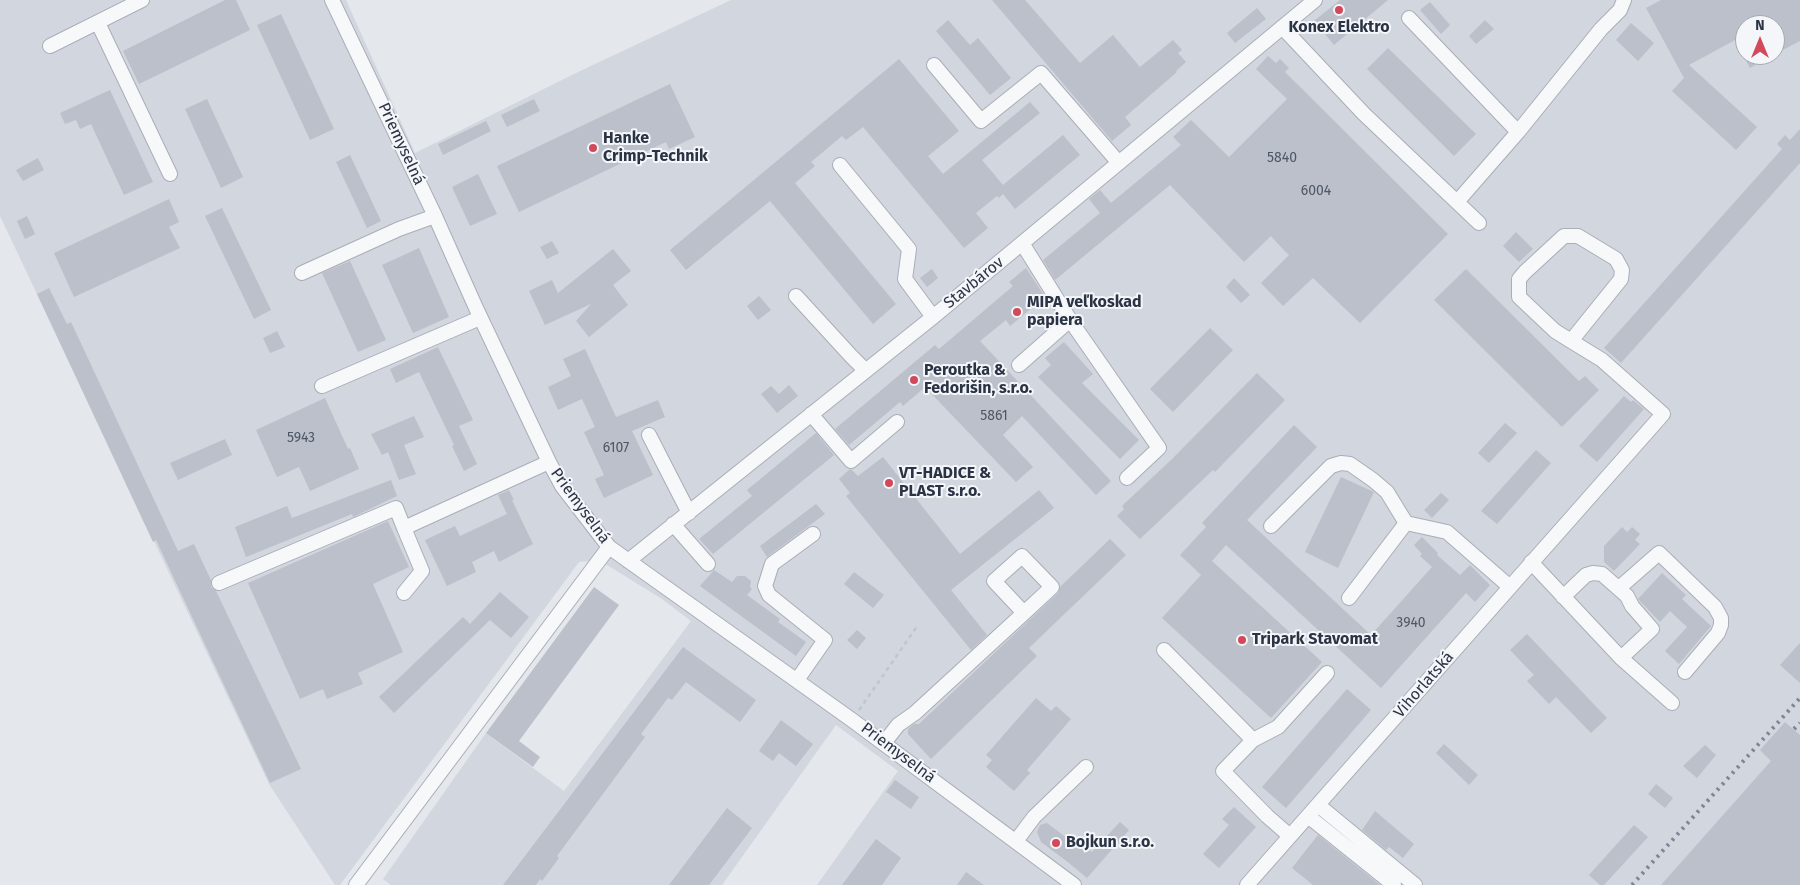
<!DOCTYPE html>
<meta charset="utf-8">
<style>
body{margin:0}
#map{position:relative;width:1800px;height:885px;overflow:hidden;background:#e4e7ec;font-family:"Fira Sans",sans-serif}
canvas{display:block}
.north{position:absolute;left:1735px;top:15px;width:50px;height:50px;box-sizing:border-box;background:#f4f6f9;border:1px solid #a4a8b1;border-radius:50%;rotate:0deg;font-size:14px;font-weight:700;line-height:20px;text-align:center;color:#2b3445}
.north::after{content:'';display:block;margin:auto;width:18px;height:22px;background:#d1495b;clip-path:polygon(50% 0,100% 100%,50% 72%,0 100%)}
</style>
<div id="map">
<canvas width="1800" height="885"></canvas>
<div class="north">N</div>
</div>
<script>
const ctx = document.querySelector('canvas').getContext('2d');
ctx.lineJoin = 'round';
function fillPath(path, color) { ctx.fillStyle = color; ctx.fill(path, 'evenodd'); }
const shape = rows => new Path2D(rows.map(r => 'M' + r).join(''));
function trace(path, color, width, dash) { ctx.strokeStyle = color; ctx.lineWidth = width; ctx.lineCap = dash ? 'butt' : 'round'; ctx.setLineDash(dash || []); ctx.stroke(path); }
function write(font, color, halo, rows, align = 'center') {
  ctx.font = font + ' "Fira Sans",sans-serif'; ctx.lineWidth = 4; ctx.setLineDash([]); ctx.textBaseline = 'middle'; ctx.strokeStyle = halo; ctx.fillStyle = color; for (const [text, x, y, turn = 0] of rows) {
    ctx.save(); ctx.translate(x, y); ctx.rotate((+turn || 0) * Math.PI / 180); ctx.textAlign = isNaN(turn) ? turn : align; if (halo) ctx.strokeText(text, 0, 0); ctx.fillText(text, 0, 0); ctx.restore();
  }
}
const built = shape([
 [0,0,346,0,415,153,576,73,731,0,1800,0,1800,885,817,885,898,771,836,725,722,885,391,885,383,879,486,733,564,791,691,621,662,599,599,560,579,562,340,885,335,885,269,784,0,216],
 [1745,25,1775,25,1775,55,1745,55]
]);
const building = shape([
 [225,0,236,0,250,30,139,84,123,51],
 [992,0,1025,0,1080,63,1113,35,1140,67,1173,40,1182,50,1178,53,1186,62,1176,71,1177,72,1125,117,1131,125,1112,141],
 [1340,0,1388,0,1334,45,1314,21],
 [1661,0,1800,0,1800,41,1775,54,1775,25,1745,25,1745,55,1774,55,1750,68,1735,40,1689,65,1757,127,1736,150,1672,91,1684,78,1646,8],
 [1430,2,1450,25,1441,34,1420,10],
 [1257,8,1266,19,1235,43,1227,33],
 [281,14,334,129,310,140,257,25],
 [948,20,970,45,978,38,1011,78,990,95,936,31],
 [1485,20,1494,29,1476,44,1469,36],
 [1631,23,1654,43,1638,61,1616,40],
 [1388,48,1476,134,1454,156,1367,69],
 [1268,56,1276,63,1280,59,1289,68,1285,72,1448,234,1360,323,1313,278,1283,306,1261,283,1289,255,1278,244,1271,236,1244,262,1170,185,1055,280,1043,260,1100,213,1089,199,1100,190,1111,203,1181,145,1173,137,1191,120,1229,157,1287,99,1256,69],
 [899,59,959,131,928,156,943,174,1030,102,1040,113,982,160,1003,185,1063,135,1080,155,1015,209,1003,194,999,198,997,196,976,213,988,228,964,248,863,127,846,140,842,136,811,162,815,166,795,183,896,304,873,324,770,201,686,270,670,250],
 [670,84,695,137,669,149,666,142,519,212,497,166],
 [110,90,153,182,124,195,91,124,80,129,76,120,65,124,60,113],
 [207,99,243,177,221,188,185,109],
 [534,99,540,111,507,127,501,115],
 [486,121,491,131,443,155,438,144],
 [1800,129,1800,163,1621,363,1604,348,1782,149,1777,144,1785,135,1790,140],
 [350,155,381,221,367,228,336,162],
 [38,158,44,170,23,181,16,170],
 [478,174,497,214,470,226,452,187],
 [169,199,179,222,169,227,180,248,74,297,54,253],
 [222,208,271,310,254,319,205,216],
 [27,216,35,234,25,239,17,221],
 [1516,232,1533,249,1519,262,1503,246],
 [552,241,559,253,547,259,540,247],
 [419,248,449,317,413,333,382,265],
 [613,249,631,271,613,285,628,305,589,337,576,321,591,304,545,325,529,291,552,280,558,293],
 [350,261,386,340,358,352,322,273],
 [1026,268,1045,297,1010,326,1006,320,980,341,1111,481,1096,495,1022,416,1003,435,1033,467,1016,482,925,387,903,406,900,402,849,445,835,429,935,345,939,349,1013,286,1009,282],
 [932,269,938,278,927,287,920,278],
 [1466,269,1579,381,1585,376,1599,390,1562,427,1434,300],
 [1234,278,1250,295,1241,303,1226,287],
 [49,288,67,324,71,322,178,551,194,544,211,580,211,587,216,591,301,769,270,783,156,540,153,542,37,294],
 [759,296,771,310,758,320,747,306],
 [1210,328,1233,350,1173,412,1150,389],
 [277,331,285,347,270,353,263,338],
 [1064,342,1093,374,1082,383,1139,440,1120,459,1038,377,1051,365,1045,358],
 [438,347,473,420,459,426,477,464,464,471,452,446,454,445,419,372,396,383,390,369],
 [585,349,616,417,658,400,665,417,632,431,653,475,604,498,595,479,604,475,584,432,595,427,582,399,558,410,548,387,571,376,563,359],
 [1257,373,1285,400,1215,472,1213,470,1140,539,1117,516,1124,509,1122,506,1172,459],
 [789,385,798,396,777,413,761,394,771,386,779,394],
 [1624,396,1631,402,1633,400,1644,409,1597,462,1579,446],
 [325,398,348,449,350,448,359,469,310,491,299,467,277,477,256,430],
 [414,416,424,437,404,445,416,474,399,480,388,452,382,455,371,434],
 [1505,423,1517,433,1489,463,1478,453],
 [1294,425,1317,447,1247,520,1371,635,1432,567,1420,556,1422,554,1414,545,1422,537,1438,553,1437,555,1460,575,1470,565,1490,585,1475,602,1466,593,1381,688,1226,545,1212,561,1322,662,1271,718,1162,618,1201,575,1180,555,1206,527,1202,523],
 [816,433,834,455,713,554,699,539,752,496,747,490],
 [225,439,232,455,178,480,170,463],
 [1536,450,1551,463,1497,524,1481,511],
 [883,457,960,554,1039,490,1054,508,951,590,987,635,971,650,846,496,850,493,839,479,850,469,852,470,858,476],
 [1341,477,1374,492,1338,568,1305,552],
 [391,480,397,496,353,517,352,514,246,557,235,527,287,506,292,518],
 [509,490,514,500,512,500,533,544,499,562,494,551,472,562,476,572,447,586,425,540,455,526,460,536,507,514,498,495],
 [1441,493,1449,500,1432,518,1424,510],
 [816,504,825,514,767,557,760,546],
 [388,521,409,567,373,584,403,652,358,673,363,684,327,699,323,689,300,699,248,583],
 [1622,527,1627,532,1632,527,1640,534,1635,540,1640,544,1614,571,1604,562,1604,546],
 [1110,539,1126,555,1029,648,1037,656,931,759,908,734,908,729,914,724,919,724,1058,593,1060,587],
 [714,570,732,582,737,576,745,576,751,581,750,587,752,589,747,595,780,619,778,622,806,642,796,656,700,586],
 [854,572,884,595,873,608,844,584],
 [1662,573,1686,595,1682,599,1711,626,1679,664,1665,651,1687,627,1670,611,1660,622,1638,599],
 [594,587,619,605,519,741,540,757,533,767,486,733],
 [500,592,529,617,511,638,490,620,394,713,379,697,463,617,470,624],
 [857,630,866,638,857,649,847,640],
 [1527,634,1607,718,1591,733,1556,697,1549,704,1527,681,1534,675,1510,650],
 [1800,643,1800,683,1780,665],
 [683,647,756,700,740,722,686,682,672,700,668,698,641,734,645,737,557,856,559,858,542,881,540,879,536,885,503,885],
 [1347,689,1371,710,1286,808,1262,787],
 [1036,698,1051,711,1056,706,1071,719,1027,770,1030,773,1014,791,986,767,992,760,986,755],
 [781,720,813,744,796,766,779,753,773,761,759,751],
 [1785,722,1800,735,1800,885,1661,885,1771,761,1760,750],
 [1444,744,1478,775,1469,785,1436,753],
 [1705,745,1716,755,1697,778,1683,766],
 [895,780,919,797,911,809,886,792],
 [1656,784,1673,798,1665,808,1648,794],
 [1234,807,1256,827,1219,868,1203,854,1229,825,1222,819],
 [727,808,752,828,709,885,669,885],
 [1375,811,1414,844,1403,858,1389,847,1386,850,1362,830],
 [1120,822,1129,830,1087,878,1069,863,1041,842,1037,832,1040,825,1047,823,1072,842,1074,839,1092,852],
 [1634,825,1648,837,1604,885,1600,885,1589,875],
 [1318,835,1380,885,1313,885,1292,868],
 [876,839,901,858,882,885,842,885],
 [966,872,984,885,957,885]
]);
const path = shape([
 [859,710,918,625]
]);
const minor = shape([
 [332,0,435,216,476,308,549,462,562,486,609,547,852,720,1074,885],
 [1409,18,1518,132],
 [98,23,170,174],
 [1282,27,1364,114,1479,223],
 [50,46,142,0],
 [934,65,981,121,1041,73,1119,163],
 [840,165,909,249,905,279,933,317],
 [1457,202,1518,132,1601,29,1620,10,1624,0],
 [1022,243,1070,320,1159,448,1127,478],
 [302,273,399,229,435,216],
 [796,296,851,356,865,370],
 [1019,365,1070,320],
 [322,386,480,318],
 [811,414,851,461,897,422],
 [649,435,689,513],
 [673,524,708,564],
 [1271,526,1331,466,1341,463,1350,464,1373,480,1387,492,1406,523,1447,532,1510,587],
 [628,561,933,317,1315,0],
 [1531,562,1621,658,1672,703],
 [219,583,396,508,404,528,549,462],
 [1619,588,1659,553,1715,607,1721,618,1721,625,1718,633,1685,672],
 [404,593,422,571,404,528],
 [1563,597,1586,575,1593,573,1602,574,1627,596,1632,606,1652,629,1621,658],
 [1349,598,1406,523],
 [1164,650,1253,740,1223,771,1267,816,1290,836],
 [797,680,825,640,769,595,765,586,772,564,813,534],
 [1253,740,1278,727,1327,673],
 [884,743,898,725,915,713,1024,613,1052,587,1022,556,994,581,1024,613],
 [1318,805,1415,885],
 [1308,816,1394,885],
 [1016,841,1034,817,1086,767],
 [356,885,609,547],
 [1247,885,1663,414,1602,360,1571,341,1555,331,1519,297,1519,279,1525,272,1564,236,1578,236,1616,259,1622,270,1621,279,1571,341]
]);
const rail = shape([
 [1794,729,1800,723],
 [1632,885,1800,698]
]);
const markers = [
 [1339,10,5,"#d1495b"],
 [593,148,5,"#d1495b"],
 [1017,312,5,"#d1495b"],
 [914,380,5,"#d1495b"],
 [889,483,5,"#d1495b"],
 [1242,640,5,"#d1495b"],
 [1056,843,5,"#d1495b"]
];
const numberNames = [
 ["5840",1282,158],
 ["6004",1316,191],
 ["5861",994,416],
 ["5943",301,438],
 ["6107",616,448],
 ["3940",1411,623]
];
const poiNames = [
 ["Konex Elektro",1339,28,"center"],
 ["Hanke",603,139],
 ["Crimp-Technik",603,157],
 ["MIPA veľkoskad",1027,303],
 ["papiera",1027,321],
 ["Peroutka &",924,371],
 ["Fedorišin, s.r.o.",924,389],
 ["VT-HADICE &",899,474],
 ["PLAST s.r.o.",899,492],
 ["Tripark Stavomat",1252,640],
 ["Bojkun s.r.o.",1066,843]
];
const streetNames = [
 ["Priemyselná",401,144,65],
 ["Stavbárov",974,283,-39],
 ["Priemyselná",580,506,54],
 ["Vihorlatská",1424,685,-49],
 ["Priemyselná",898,753,37]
];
fillPath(built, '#d2d6de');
fillPath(building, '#bbc0ca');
trace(minor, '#a9aeb7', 16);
trace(path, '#c2c5cb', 2.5, [4, 4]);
trace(minor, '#f7f8fa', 14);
trace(rail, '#7d8696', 4, [2.5, 5]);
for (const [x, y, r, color] of markers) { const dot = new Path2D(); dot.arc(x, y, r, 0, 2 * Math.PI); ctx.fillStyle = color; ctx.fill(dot); trace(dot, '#f4f6f9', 2); }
write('14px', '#4f5766', null, numberNames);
write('bold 16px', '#2b3445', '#f4f6f9', poiNames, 'left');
write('16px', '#2b3445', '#f4f6f9', streetNames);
</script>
